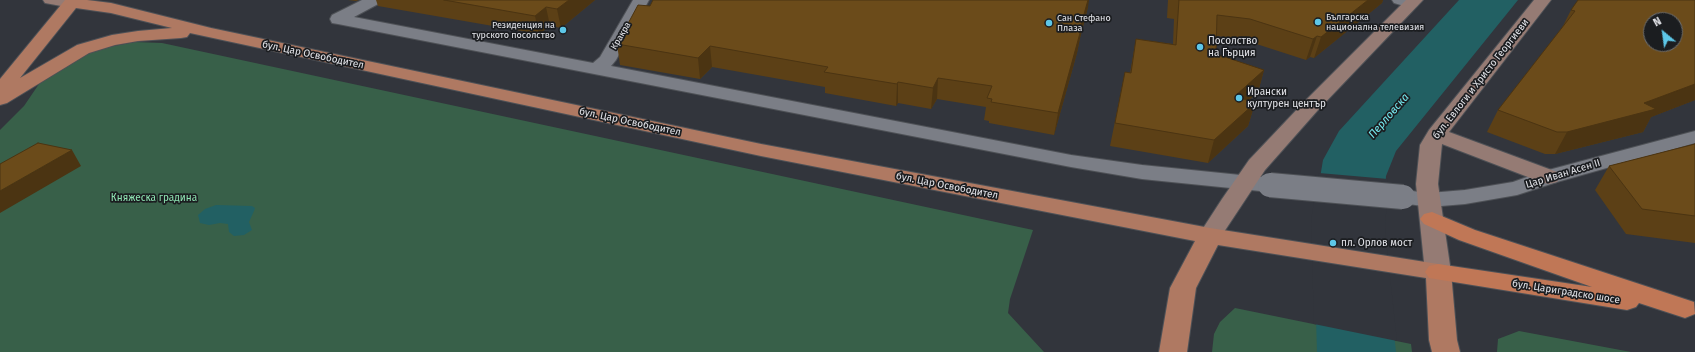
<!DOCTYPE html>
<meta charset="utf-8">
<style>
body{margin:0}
#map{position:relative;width:1695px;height:352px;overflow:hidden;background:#32353c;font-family:"Fira Sans",sans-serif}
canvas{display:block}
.north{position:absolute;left:1643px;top:12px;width:40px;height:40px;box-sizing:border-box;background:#1b1d20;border:1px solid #6b6d70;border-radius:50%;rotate:331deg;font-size:11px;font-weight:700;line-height:16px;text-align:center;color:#e3e4e9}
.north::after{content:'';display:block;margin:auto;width:14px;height:18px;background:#5dc7e8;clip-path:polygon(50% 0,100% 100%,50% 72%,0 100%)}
</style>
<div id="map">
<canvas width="1695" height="352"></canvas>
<div class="north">N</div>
</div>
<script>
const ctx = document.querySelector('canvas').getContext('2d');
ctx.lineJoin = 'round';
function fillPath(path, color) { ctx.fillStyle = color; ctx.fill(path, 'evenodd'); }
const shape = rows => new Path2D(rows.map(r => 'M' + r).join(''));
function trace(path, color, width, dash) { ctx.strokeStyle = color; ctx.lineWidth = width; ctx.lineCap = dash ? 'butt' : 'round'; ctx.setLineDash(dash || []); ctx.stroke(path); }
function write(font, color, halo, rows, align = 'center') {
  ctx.font = font + ' "Fira Sans",sans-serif'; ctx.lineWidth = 3.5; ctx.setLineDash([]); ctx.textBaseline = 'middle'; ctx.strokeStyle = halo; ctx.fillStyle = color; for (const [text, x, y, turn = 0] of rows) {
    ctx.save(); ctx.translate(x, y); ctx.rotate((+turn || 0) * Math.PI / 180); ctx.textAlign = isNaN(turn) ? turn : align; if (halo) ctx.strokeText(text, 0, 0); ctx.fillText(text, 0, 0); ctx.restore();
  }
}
const green = shape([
 [135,42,162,43,176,46,1033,230,1010,299,1008,313,1044,352,0,352,0,130,24,106,41,81,93,50],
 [1235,308,1411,344,1412,352,1212,352,1214,334,1220,322],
 [1519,331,1631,352,1497,352,1498,339]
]);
const water = shape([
 [1459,0,1518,0,1396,151,1386,176,1383,231,1396,352,1317,352,1313,220,1323,160,1339,131],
 [216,205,252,206,255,208,254,211,249,222,252,230,244,235,234,236,229,232,228,224,220,223,209,225,200,223,198,215,205,209]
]);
const pier = shape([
 [1319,173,1388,179,1385,231,1397,341,1314,324,1311,220]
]);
const minor = shape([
 [362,0,382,0,380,3,354,17,593,63,600,57,633,0,649,0,616,60,611,66,1071,155,1142,165,1270,178,1278,180,1281,185,1278,190,1270,192,1142,179,1071,167,338,24,332,23,330,19,332,15,362,0],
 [1392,0,1417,0,1419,3,1417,6,1411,8,1394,3,1392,0],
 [1695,131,1695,143,1557,182,1517,195,1465,204,1429,207,1395,202,1392,197,1395,192,1403,190,1429,193,1465,190,1513,182,1541,172,1695,131]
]);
const secondary = shape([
 [43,0,78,0,80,3,78,6,72,8,45,3,43,0],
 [1406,0,1423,0,1318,110,1265,170,1218,241,1210,244,1202,241,1198,236,1222,199,1249,160,1304,102,1406,0],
 [1534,0,1551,0,1449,132,1557,172,1560,177,1557,182,1549,184,1541,182,1442,144,1438,184,1451,272,1447,278,1438,280,1429,278,1425,272,1416,184,1420,145,1429,130,1534,0]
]);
const primary = shape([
 [65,0,87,0,111,3,211,28,761,144,1210,228,1438,264,1447,266,1451,272,1457,340,1460,352,1432,352,1429,340,1426,278,1218,245,1196,288,1187,352,1159,352,1170,288,1195,241,761,156,190,33,187,37,181,38,138,41,115,45,89,53,7,103,0,105,0,79,65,0],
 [76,8,111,13,172,28,138,31,112,35,77,45,20,78,76,8]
]);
const trunk = shape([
 [1432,212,1475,230,1694,302,1695,314,1685,318,1639,303,1636,307,1627,310,1429,278,1425,272,1429,266,1438,264,1592,287,1459,240,1424,224,1420,219,1424,214,1432,212]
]);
const minorBridge = shape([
 [1270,185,1403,197]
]);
const wall = shape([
 [348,0,359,0,356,1],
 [376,0,595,0,561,28,550,26,539,34,378,6],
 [1168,0,1383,0,1382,3,1314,58,1310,57,1306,60,1244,40,1217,36,1216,54,1264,70,1258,92,1248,101,1255,103,1248,126,1208,163,1110,146,1125,72,1130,73,1136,39,1173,44,1174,19,1167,18],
 [1695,0,1695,100,1651,117,1643,132,1555,154,1545,154,1487,132,1498,110,1562,28,1571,10],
 [650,6,1088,7,1080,38,1077,53,1054,135,989,123,989,121,984,120,986,107,937,99,931,109,898,103,896,106,825,93,825,87,712,67,700,79,620,65,617,44],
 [1695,144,1695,243,1626,234,1595,190,1609,166]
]);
const shadedWall = shape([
 [569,0,595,0,561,28,557,9],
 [1088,0,1089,0,1088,7,1080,38,1077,53,1054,135,1058,113],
 [1368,0,1383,0,1382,3,1314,58,1321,37],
 [546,7,550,26,539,34,535,16],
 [1317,36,1310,57,1306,60,1313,39],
 [710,46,712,67,700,79,698,58],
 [1264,70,1258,92,1229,118,1235,96],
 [938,78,937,99,931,109,933,88],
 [898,82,898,103,896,106,897,84],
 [1695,84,1695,100,1651,117,1643,132,1555,154,1567,132],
 [1255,103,1248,126,1208,163,1214,140],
 [72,150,81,166,0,213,0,191]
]);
const building = shape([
 [444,0,569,0,557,9,546,7,535,16,444,0],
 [653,0,1088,0,1079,32,1080,33,1058,113,991,102,992,99,987,98,992,86,938,78,933,88,898,82,897,84,824,72,828,67,710,46,698,58,617,44,638,5,650,6,653,0],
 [1179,0,1368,0,1321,37,1317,36,1313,39,1250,19,1217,15,1216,54,1264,70,1235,96,1255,103,1214,140,1115,123,1125,72,1131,73,1136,39,1176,45,1179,0],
 [1578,0,1695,0,1695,84,1644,103,1656,109,1567,132,1557,132,1498,110,1575,11,1571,10,1578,0],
 [1651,20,1675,20,1675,44,1651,44,1651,20],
 [38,143,72,150,0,191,0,164,38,143],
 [1695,144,1695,216,1642,209,1609,166,1695,144]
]);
const markers = [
 [1318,22,4,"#5dc7e8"],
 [1049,23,4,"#5dc7e8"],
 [563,30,4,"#5dc7e8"],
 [1200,47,4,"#5dc7e8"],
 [1239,98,4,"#5dc7e8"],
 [1333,243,4,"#5dc7e8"]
];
const farPoinames = [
 ["Българска",1326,17],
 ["национална телевизия",1326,27],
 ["Сан Стефано",1057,18],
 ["Плаза",1057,28],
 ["Резиденция на",555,25,"right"],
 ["турското посолство",555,35,"right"]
];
const farStreetnames = [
 ["Кракра",621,36,-60]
];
const poiNames = [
 ["Посолство",1208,41],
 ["на Гърция",1208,53],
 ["Ирански",1247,92],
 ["културен център",1247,104],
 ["пл. Орлов мост",1341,243]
];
const streetNames = [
 ["бул. Цар Освободител",313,55,12],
 ["бул. Евлоги и Христо Георгиеви",1481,79,-52],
 ["бул. Цар Освободител",630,122,12],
 ["Цар Иван Асен II",1563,174,-17],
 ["бул. Цар Освободител",947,186,11],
 ["бул. Цариградско шосе",1566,292,9]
];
const parkNames = [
 ["Княжеска градина",154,198]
];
const waterNames = [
 ["Перловска",1389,116,-49]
];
fillPath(green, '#386049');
fillPath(water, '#226063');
fillPath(pier, '#32353c');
trace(minor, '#4e5156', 2);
trace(secondary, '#4e5156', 2);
trace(primary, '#4e5156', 2);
trace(trunk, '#4e5156', 2);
fillPath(minor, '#7b7e86');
fillPath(secondary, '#957b74');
fillPath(primary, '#af7962');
fillPath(trunk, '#c07756');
trace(minorBridge, '#4e5156', 26, []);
trace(minorBridge, '#7b7e86', 24);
fillPath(wall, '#5c4016');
fillPath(shadedWall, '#4b3412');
fillPath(building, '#6b4b1a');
trace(building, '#4b3412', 1);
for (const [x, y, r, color] of markers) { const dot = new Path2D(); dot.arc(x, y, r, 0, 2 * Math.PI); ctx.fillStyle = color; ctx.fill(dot); trace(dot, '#1b1d20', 1.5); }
write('9px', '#e3e4e9', '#1b1d20', farPoinames, 'left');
write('9px', '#e3e4e9', '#1b1d20', farStreetnames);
write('10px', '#e3e4e9', '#1b1d20', poiNames, 'left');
write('10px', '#e3e4e9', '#1b1d20', streetNames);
write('10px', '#8fe4b3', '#1b1d20', parkNames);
write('italic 11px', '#76edf3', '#1b1d20', waterNames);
</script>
